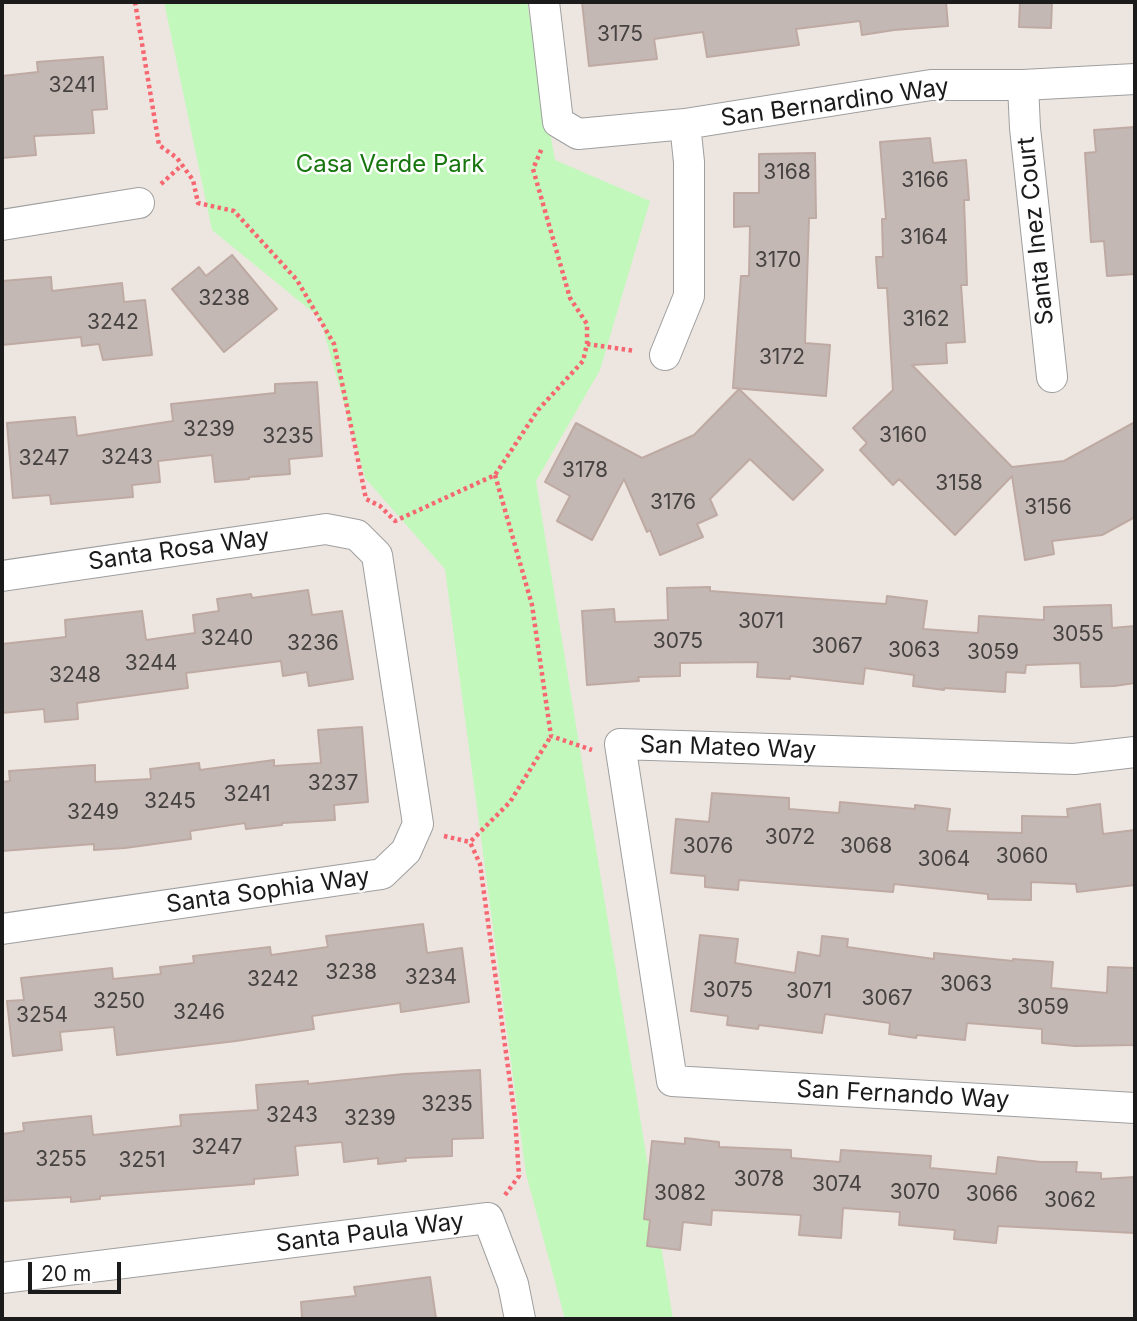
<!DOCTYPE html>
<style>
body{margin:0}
#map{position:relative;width:1137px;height:1321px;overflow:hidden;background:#ede6e0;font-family:Inter,sans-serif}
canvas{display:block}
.frame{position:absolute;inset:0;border:4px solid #1b1b1b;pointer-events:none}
.scale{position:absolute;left:28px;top:1262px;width:93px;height:32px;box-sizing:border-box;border:4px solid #1b1b1b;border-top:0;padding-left:9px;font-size:21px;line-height:24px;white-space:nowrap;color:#1b1b1b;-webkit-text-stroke:5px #fff;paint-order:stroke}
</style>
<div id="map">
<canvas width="1137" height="1321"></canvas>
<div class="frame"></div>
<div class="scale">20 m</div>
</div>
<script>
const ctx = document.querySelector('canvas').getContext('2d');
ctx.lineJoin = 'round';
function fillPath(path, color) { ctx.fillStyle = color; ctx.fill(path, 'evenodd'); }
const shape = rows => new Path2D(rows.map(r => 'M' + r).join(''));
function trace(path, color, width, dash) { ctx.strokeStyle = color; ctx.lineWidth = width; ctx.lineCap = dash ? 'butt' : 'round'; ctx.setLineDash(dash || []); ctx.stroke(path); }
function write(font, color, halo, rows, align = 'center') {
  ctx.font = font + ' Inter,sans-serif'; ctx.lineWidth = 5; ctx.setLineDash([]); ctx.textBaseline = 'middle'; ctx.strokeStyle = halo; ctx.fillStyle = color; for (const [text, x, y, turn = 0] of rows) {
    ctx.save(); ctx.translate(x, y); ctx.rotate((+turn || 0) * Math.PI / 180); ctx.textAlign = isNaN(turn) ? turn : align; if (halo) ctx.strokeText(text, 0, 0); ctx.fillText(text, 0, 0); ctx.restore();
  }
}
const park = shape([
 [164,2,527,2,555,160,650,201,600,370,536,481,673,1319,565,1319,526,1174,445,569,365,478,320,318,212,230]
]);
const building = shape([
 [582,2,946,2,948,26,894,30,862,35,860,21,796,29,799,45,707,57,703,32,654,39,657,59,589,66,582,2],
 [1020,2,1052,2,1051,28,1019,27,1020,2],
 [103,57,107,109,92,110,94,133,34,136,36,155,2,158,2,76,38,72,37,62,103,57],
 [1135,127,1135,274,1107,276,1104,241,1091,242,1085,153,1096,152,1094,130,1135,127],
 [930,138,933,163,966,160,969,200,964,200,967,285,961,285,965,342,946,343,947,363,912,365,1012,467,1064,461,1135,422,1135,517,1102,535,1052,541,1054,554,1025,560,1012,476,955,535,899,479,893,485,860,450,867,443,853,428,893,390,887,288,878,288,876,257,883,257,882,219,886,219,880,142,930,138],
 [815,153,816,218,809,218,805,343,830,345,826,396,733,388,741,276,749,276,750,226,734,227,734,193,759,193,759,154,815,153],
 [232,255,277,309,224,352,172,289,199,267,206,276,232,255],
 [51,277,52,291,122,283,124,302,145,300,152,355,103,360,99,344,82,346,81,337,2,345,2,281,51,277],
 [317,382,322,456,289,459,290,474,249,477,249,479,215,482,212,455,158,461,160,482,132,485,133,497,51,504,50,495,13,498,7,423,75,417,77,436,173,421,171,404,275,393,275,384,317,382],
 [739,389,823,470,793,500,750,459,710,499,717,515,697,524,703,537,660,555,650,530,647,532,624,479,592,540,557,521,570,496,545,482,576,423,642,458,694,435,739,389],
 [710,587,710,591,886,604,887,596,927,601,923,629,978,633,979,616,1044,620,1044,607,1111,605,1112,628,1135,626,1135,683,1114,686,1081,687,1080,663,1026,665,1025,673,1006,672,1005,692,944,688,944,690,913,686,914,675,865,668,863,684,790,676,790,679,757,677,758,662,680,663,680,676,638,677,639,681,587,685,582,611,614,609,615,622,668,620,667,588,710,587],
 [308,590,312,615,342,611,353,679,309,686,307,672,283,676,281,661,186,673,188,688,77,703,78,719,45,722,44,709,2,713,2,644,66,637,65,620,142,611,146,640,195,633,193,615,219,611,217,599,251,594,252,598,308,590],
 [362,727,368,802,334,805,335,820,282,823,282,825,246,829,245,823,190,831,191,839,125,848,94,850,94,844,2,851,2,782,10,781,9,771,95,765,95,782,151,779,150,769,199,763,200,770,274,760,274,766,321,763,318,730,362,727],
 [712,793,789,798,789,809,839,813,840,802,915,809,915,805,950,809,947,831,1022,833,1022,816,1068,817,1067,809,1100,804,1103,834,1135,830,1135,885,1077,892,1076,884,1031,882,1031,900,988,899,988,894,894,884,893,892,739,880,738,890,705,887,705,876,671,873,676,819,709,822,712,793],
 [423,924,427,953,462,948,469,1002,401,1012,400,1003,312,1016,314,1029,236,1041,117,1055,114,1027,60,1032,62,1050,13,1056,7,1001,24,1000,21,978,112,968,113,979,161,974,160,967,194,963,193,956,270,947,271,955,328,947,326,936,423,924],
 [700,935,738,939,735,963,795,973,798,952,820,956,822,936,848,939,847,947,934,959,934,953,1013,961,1013,959,1053,962,1051,988,1107,993,1108,967,1135,968,1134,1045,1075,1046,1042,1043,1042,1029,967,1023,965,1040,917,1035,916,1038,889,1034,890,1023,825,1014,822,1033,759,1025,758,1029,727,1025,728,1016,691,1011,700,935],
 [480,1070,483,1138,452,1139,452,1156,405,1158,406,1161,378,1164,378,1158,344,1162,342,1142,295,1146,298,1175,254,1179,254,1184,100,1196,100,1199,71,1202,71,1197,2,1201,2,1134,24,1131,23,1123,91,1116,93,1135,181,1126,180,1115,258,1110,256,1085,308,1081,308,1084,404,1074,480,1070],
 [685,1138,719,1142,719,1147,791,1150,791,1158,840,1162,841,1150,931,1156,930,1168,996,1174,998,1157,1041,1162,1077,1162,1076,1172,1101,1173,1101,1179,1135,1177,1135,1233,998,1226,996,1243,954,1239,955,1230,899,1225,900,1212,843,1208,841,1238,799,1235,801,1215,712,1210,711,1225,683,1222,680,1250,647,1246,650,1220,644,1219,652,1141,685,1144,685,1138],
 [430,1277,436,1319,302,1319,301,1302,356,1296,354,1287,430,1277]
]);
const path = shape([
 [135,2,159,145,177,158,193,180,198,203,234,211,297,280,334,344,366,499,380,506,395,521,495,475,538,410,583,361,587,344,587,324,570,298,533,169,542,148],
 [161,184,182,165],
 [587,344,635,351],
 [495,475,532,605,551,736,592,750],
 [444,836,470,842],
 [505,1195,519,1176,515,1118,480,864,470,842,510,802,551,736]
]);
const street = shape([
 [544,2,558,122,578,134,685,124,931,85,1023,85,1135,79],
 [1023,85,1025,128,1052,377],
 [2,225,139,203],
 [665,355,689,296,689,162,685,124],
 [2,576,326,529,357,535,377,555,418,824,406,851,382,874,2,929],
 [1135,752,1074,759,620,744,672,1081,1135,1108],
 [2,1278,488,1218,513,1284,520,1319]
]);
const numberNames = [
 ["3175",620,35],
 ["3241",72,86],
 ["3168",787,173],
 ["3166",925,181],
 ["3164",924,238],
 ["3170",778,261],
 ["3238",224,299],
 ["3162",926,320],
 ["3242",113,323],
 ["3172",782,358],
 ["3239",209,430],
 ["3160",903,436],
 ["3235",288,437],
 ["3243",127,458],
 ["3247",44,459],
 ["3178",585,471],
 ["3158",959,484],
 ["3176",673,503],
 ["3156",1048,508],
 ["3071",761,622],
 ["3055",1078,635],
 ["3240",227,639],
 ["3075",678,642],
 ["3236",313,644],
 ["3067",837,647],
 ["3063",914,651],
 ["3059",993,653],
 ["3244",151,664],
 ["3248",75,676],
 ["3237",333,784],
 ["3241",247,795],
 ["3245",170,802],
 ["3249",93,813],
 ["3072",790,838],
 ["3076",708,847],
 ["3068",866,847],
 ["3060",1022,857],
 ["3064",944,860],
 ["3238",351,973],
 ["3234",431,978],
 ["3242",273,980],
 ["3063",966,985],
 ["3075",728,991],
 ["3071",809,992],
 ["3067",887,999],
 ["3250",119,1002],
 ["3059",1043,1008],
 ["3246",199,1013],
 ["3254",42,1016],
 ["3235",447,1105],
 ["3243",292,1116],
 ["3239",370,1119],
 ["3247",217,1148],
 ["3255",61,1160],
 ["3251",142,1161],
 ["3078",759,1180],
 ["3074",837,1185],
 ["3070",915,1193],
 ["3082",680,1194],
 ["3066",992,1195],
 ["3062",1070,1201]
];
const streetNames = [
 ["San Bernardino Way",835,103,-8],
 ["Santa Inez Court",1036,231,-96],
 ["Santa Rosa Way",179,550,-8],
 ["San Mateo Way",728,748,2],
 ["Santa Sophia Way",268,891,-8],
 ["San Fernando Way",903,1095,3],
 ["Santa Paula Way",370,1233,-7]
];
const parkNames = [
 ["Casa Verde Park",390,165]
];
fillPath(park, '#c2f8bc');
fillPath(building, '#c4b8b4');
trace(building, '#beaaa3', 2);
trace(street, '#9f9f9f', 32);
trace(path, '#f76771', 4.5, [3.5, 3.5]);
trace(street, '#fff', 30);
write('21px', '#454241', null, numberNames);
write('24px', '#1b1b1b', '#fff', streetNames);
write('24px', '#16750d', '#fff', parkNames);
</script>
